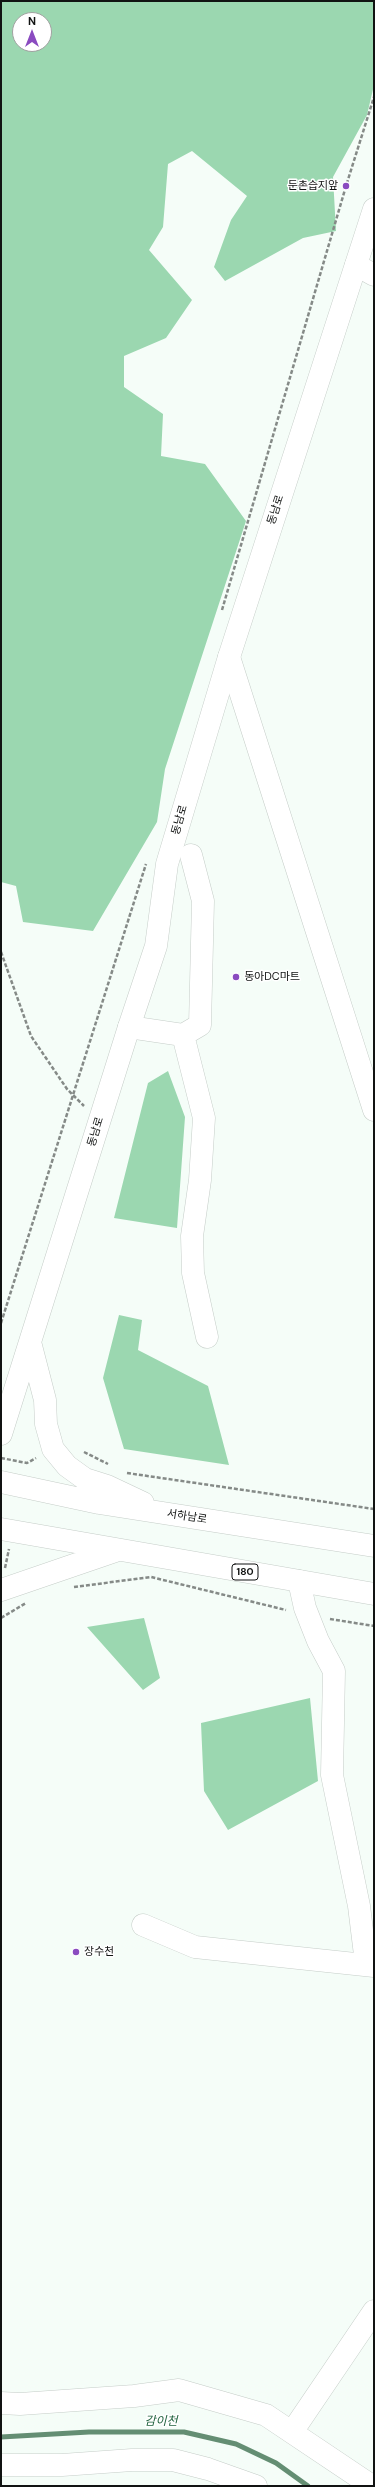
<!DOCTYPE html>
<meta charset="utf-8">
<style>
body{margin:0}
#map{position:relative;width:375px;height:2487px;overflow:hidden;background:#f5fdf8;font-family:"DM Sans",sans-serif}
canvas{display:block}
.frame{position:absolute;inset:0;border:2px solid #111312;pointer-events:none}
.north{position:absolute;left:12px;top:12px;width:40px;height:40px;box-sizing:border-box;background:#fff;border:1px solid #a0a1a0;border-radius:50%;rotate:0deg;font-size:11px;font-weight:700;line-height:16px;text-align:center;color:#111312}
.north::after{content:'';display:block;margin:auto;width:14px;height:18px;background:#8a4bc0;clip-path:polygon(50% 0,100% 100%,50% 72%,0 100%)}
</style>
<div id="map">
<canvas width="375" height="2487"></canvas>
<div class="frame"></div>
<div class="north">N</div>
</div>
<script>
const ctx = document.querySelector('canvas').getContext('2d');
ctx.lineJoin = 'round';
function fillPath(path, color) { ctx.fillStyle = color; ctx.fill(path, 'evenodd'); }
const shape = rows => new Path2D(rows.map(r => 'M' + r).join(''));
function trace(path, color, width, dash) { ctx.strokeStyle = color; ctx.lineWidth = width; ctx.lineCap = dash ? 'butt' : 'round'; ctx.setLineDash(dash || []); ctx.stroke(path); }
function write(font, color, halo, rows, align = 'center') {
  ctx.font = font + ' "DM Sans","Noto Sans KR",sans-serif'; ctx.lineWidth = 3; ctx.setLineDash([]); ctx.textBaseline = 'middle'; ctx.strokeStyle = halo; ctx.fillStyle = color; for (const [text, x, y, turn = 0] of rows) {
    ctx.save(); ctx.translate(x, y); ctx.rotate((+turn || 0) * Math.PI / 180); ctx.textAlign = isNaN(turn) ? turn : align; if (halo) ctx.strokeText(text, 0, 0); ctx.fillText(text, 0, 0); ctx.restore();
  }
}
const forest = shape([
 [1,1,374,1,374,85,367,115,333,177,336,231,303,238,225,281,214,267,231,220,247,196,192,151,168,164,163,227,149,250,192,300,166,338,124,356,124,387,163,414,161,456,205,464,246,521,165,769,157,822,93,931,23,922,16,886,1,882],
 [20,20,44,20,44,44,20,44],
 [168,1071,185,1117,177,1228,114,1218,148,1083],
 [119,1315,142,1320,138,1350,208,1386,229,1465,124,1449,103,1378],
 [144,1618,160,1678,143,1690,87,1627],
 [310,1698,318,1781,228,1830,204,1791,201,1723]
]);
const stream = shape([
 [1,2437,89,2432,184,2432,236,2444,276,2463,308,2486]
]);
const path = shape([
 [222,610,346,186,374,97],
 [1,952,31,1036,67,1089,84,1106],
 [1,1323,146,864],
 [84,1452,108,1464],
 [1,1458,27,1463,36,1458],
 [127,1473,374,1509],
 [5,1568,9,1549],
 [74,1587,151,1577,286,1610],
 [1,1618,26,1603],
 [330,1619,374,1626]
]);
const minor = shape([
 [356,265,374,275],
 [229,657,374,1110],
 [129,1027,183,1035,200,1025,203,901,191,855],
 [183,1035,204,1118,200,1180,192,1236,193,1273,207,1337],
 [299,1581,305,1608,318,1641,334,1671,332,1775,359,1906,366,1963],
 [143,1925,195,1947,374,1966],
 [1,2403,20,2404,134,2396,179,2390,266,2415,372,2486],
 [292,2432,374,2311],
 [1,2465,62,2465,132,2460,173,2460,208,2469,256,2486]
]);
const major = shape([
 [30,1342,45,1400,46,1424,53,1449,67,1466,85,1479,107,1486,143,1503],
 [1,1434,129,1027,156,946,167,864,229,657,374,209],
 [1,1482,99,1503,374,1546],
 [1,1529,374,1594],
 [1,1590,115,1551]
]);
const markers = [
 [346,186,4,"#8a4bc0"],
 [236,977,4,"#8a4bc0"],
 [76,1952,4,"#8a4bc0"]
];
const shields = [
 [245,1572,26]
];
const shieldNames = [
 ["180",245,1572]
];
const poiNames = [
 ["둔촌습지앞",338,186,"right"],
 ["동아DC마트",244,977],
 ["장수천",84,1952]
];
const streetNames = [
 ["동남로",276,510,-72],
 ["동남로",180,820,-74],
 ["동남로",96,1132,-73],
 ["서하남로",187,1517,9]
];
const waterNames = [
 ["감이천",161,2422]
];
fillPath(forest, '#9bd7b0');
trace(stream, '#648e73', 5);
trace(minor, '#c5cdc8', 23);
trace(major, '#c5cdc8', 23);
trace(path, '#858a87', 2.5, [4, 2]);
trace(minor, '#fff', 22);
trace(major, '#fff', 22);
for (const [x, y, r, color] of markers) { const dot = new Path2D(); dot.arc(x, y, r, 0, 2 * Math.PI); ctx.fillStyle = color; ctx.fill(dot); trace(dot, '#fff', 1.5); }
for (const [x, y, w] of shields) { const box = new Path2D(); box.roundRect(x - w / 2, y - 8, w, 16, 3); ctx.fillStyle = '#fff'; ctx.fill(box); trace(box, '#111312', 1); }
write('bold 10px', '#111312', null, shieldNames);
write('11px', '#111312', '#fff', poiNames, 'left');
write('11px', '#111312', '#fff', streetNames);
write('italic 12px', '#21633f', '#fff', waterNames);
</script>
